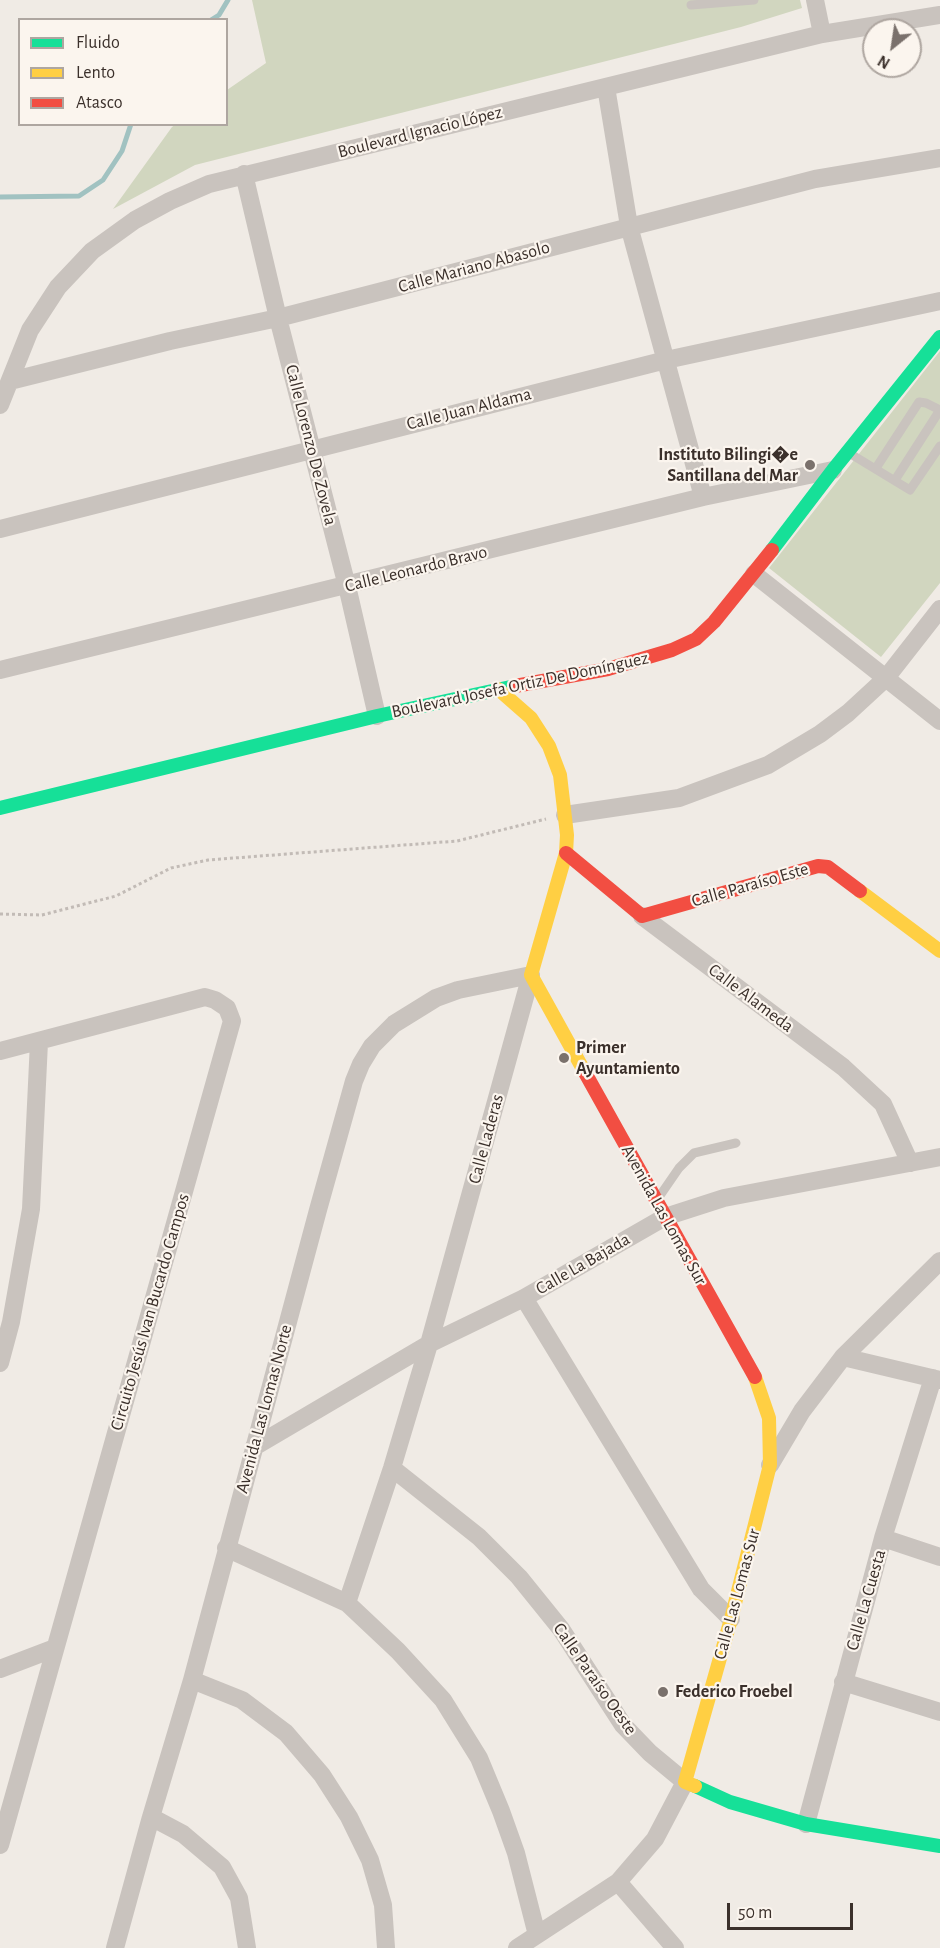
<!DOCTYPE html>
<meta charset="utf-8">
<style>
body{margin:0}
#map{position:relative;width:940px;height:1948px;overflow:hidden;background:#f0ebe5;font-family:"Alegreya Sans",sans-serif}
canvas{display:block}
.legend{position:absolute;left:18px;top:18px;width:210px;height:108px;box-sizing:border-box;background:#fbf5ee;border:2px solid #aea6a0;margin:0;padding:8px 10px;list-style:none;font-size:18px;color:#3b302b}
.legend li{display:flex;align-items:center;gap:12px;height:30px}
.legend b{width:30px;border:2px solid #aea6a0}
.north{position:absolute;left:862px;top:18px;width:60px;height:60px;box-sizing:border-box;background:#fbf5ee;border:2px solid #aea6a0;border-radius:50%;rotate:210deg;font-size:16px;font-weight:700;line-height:24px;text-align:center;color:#3b302b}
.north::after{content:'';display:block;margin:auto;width:21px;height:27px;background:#7a716c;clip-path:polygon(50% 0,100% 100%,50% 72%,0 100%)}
.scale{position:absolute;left:727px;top:1903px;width:126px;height:27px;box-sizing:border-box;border:3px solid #3b302b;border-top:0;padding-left:8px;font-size:18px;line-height:21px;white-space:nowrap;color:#3b302b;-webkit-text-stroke:4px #fbf5ee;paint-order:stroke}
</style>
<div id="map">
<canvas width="940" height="1948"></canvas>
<ul class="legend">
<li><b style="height:8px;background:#16e098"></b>Fluido</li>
<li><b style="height:8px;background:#ffcf43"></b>Lento</li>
<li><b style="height:8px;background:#f24e42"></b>Atasco</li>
</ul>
<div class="north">N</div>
<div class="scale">50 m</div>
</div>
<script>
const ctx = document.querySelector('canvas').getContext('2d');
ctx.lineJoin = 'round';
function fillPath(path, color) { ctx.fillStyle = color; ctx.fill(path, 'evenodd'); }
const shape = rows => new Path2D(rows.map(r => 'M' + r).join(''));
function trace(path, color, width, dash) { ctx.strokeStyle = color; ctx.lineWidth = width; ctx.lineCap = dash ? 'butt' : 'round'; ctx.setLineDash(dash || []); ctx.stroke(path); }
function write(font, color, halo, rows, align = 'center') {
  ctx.font = font + ' "Alegreya Sans",sans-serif'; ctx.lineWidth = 4.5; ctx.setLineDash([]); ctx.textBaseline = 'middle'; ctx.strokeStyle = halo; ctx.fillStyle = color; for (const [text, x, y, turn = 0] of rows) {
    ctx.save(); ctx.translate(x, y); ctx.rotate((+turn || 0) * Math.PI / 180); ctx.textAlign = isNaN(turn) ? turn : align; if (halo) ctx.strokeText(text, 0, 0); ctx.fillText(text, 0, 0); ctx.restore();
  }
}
const green = shape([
 [252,0,800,0,802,8,741,27,195,165,113,209,172,127,176,124,226,124,227,90,266,63],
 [940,351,940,583,881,657,769,568]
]);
const stream = shape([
 [211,20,219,15,228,0],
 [0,197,79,196,103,180,122,151,131,124]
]);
const path = shape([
 [0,914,42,915,116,896,171,868,208,860,457,841,546,819]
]);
const lane = shape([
 [691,5,754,0],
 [849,453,910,490,940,446],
 [876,468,919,402,926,403,940,410],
 [895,480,940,410],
 [659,1197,679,1168,694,1153,736,1143]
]);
const street = shape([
 [815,0,822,34],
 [606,87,629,226,703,497],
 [244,174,278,318,347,586,377,716],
 [10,381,170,341,278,318,815,179,940,158],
 [0,405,30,330,58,287,92,251,135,220,170,201,209,184,822,34,940,15],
 [0,529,666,360,940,301],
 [754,574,940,721],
 [0,670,703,497,833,470],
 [565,815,679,798,768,765,820,734,848,713,886,678,940,609],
 [642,916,843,1067,883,1104,910,1163],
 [0,1051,205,997,215,1000,227,1008,232,1021,0,1845],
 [524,1298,701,1589,731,1619],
 [843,1357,940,1380],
 [0,1363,11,1322,31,1209,39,1042],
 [254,1447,429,1344,524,1298,665,1217,724,1198,940,1157],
 [770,1465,802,1411,843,1357,940,1261],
 [392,1468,479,1537,519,1577,561,1629,623,1725,650,1753,685,1782,655,1839,618,1882,517,1948],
 [883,1538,940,1557],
 [226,1548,347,1603,398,1651,443,1700,479,1758,501,1811,516,1853,537,1935],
 [0,1669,55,1648],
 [192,1680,242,1700,286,1733,322,1775,349,1817,370,1860,383,1905,386,1948],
 [843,1682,940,1712],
 [151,1817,183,1834,222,1867,239,1898,247,1948],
 [806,1824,883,1538,933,1378],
 [618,1882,675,1948],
 [115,1948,151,1817,192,1680,318,1210,354,1081,361,1064,372,1046,394,1024,436,998,458,990,531,975,429,1344,392,1468,347,1603]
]);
const fast = shape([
 [772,550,833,470,940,337],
 [0,808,377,716,515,686],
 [695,1786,730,1802,806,1824,940,1846]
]);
const slow = shape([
 [498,689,531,718,549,746,560,775,567,835,566,853,531,975,583,1069],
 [860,891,940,951],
 [695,1786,685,1782,731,1619,770,1465,769,1418,755,1377]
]);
const jam = shape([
 [515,686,608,669,672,650,696,639,714,622,772,550],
 [566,853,642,916,818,866,828,867,860,891],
 [583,1069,755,1377]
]);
const markers = [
 [810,465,6,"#7a716c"],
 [564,1058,6,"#7a716c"],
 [663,1692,6,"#7a716c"]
];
const streetNames = [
 ["Boulevard Ignacio López",420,132,-14],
 ["Calle Mariano Abasolo",474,267,-15],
 ["Calle Juan Aldama",469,409,-14],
 ["Calle Lorenzo De Zovela",311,445,76],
 ["Calle Leonardo Bravo",416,569,-14],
 ["Boulevard Josefa Ortiz De Domínguez",520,685,-12],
 ["Calle Paraíso Este",750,885,-16],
 ["Calle Alameda",751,998,37],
 ["Calle Laderas",486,1139,-75],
 ["Avenida Las Lomas Sur",664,1215,61],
 ["Calle La Bajada",583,1264,-30],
 ["Circuito Jesús Ivan Bucardo Campos",150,1312,-74],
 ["Avenida Las Lomas Norte",264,1409,-75],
 ["Calle Las Lomas Sur",737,1594,-75],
 ["Calle La Cuesta",866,1600,-74],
 ["Calle Paraíso Oeste",595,1679,55]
];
const poiNames = [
 ["Instituto Bilingi�e",798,455,"right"],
 ["Santillana del Mar",798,476,"right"],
 ["Primer",576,1048],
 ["Ayuntamiento",576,1069],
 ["Federico Froebel",675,1692]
];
fillPath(green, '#d1d6bf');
trace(stream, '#a1c2c1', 5);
trace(path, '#c2bbb6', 3, [3, 3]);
trace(lane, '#c9c3be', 9);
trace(street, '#c9c3be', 18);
trace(fast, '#16e098', 14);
trace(slow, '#ffcf43', 14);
trace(jam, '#f24e42', 14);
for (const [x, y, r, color] of markers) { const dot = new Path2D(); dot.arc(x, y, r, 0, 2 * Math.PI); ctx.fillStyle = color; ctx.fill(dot); trace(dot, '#fbf5ee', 2); }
write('18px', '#3b302b', '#fbf5ee', streetNames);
write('bold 18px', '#3b302b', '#fbf5ee', poiNames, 'left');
</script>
